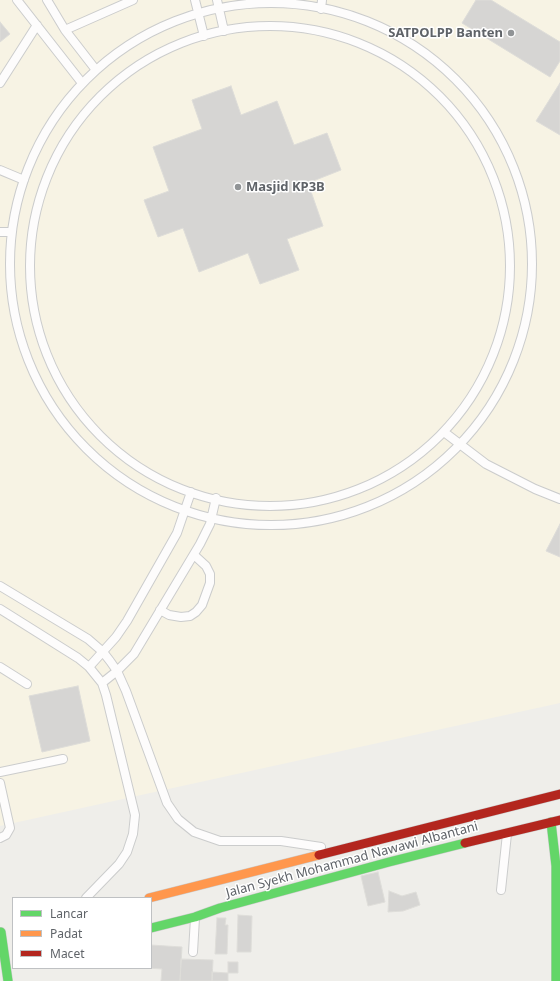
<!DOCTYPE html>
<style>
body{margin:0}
#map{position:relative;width:560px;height:981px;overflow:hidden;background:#efeeea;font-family:"Noto Sans",sans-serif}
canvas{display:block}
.legend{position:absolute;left:12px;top:897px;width:140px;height:72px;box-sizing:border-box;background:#fff;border:1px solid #bfc1c3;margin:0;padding:5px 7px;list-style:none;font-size:12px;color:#5f6368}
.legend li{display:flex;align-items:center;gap:8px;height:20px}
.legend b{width:20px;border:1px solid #bfc1c3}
</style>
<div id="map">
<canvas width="560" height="981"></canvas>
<ul class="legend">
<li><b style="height:5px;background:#63d668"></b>Lancar</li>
<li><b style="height:5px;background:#ff974d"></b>Padat</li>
<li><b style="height:5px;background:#b3261e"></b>Macet</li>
</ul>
</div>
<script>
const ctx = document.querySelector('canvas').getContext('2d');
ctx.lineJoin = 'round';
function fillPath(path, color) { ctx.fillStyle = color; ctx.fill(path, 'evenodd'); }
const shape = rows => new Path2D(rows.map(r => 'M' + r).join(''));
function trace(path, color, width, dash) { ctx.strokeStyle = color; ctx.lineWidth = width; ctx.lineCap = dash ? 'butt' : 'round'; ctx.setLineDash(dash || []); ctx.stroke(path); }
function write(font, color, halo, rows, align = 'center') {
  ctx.font = font + ' "Noto Sans",sans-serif'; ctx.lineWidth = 3; ctx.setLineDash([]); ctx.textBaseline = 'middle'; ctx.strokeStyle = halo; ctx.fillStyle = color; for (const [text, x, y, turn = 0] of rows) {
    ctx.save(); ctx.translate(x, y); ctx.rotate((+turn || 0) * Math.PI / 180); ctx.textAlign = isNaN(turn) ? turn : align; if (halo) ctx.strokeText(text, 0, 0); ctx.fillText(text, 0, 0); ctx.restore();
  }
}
const commercial = shape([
 [0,0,560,0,560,703,0,826]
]);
const building = shape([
 [476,0,491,0,560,42,560,61,550,77,462,23,476,0],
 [0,22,10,34,0,42,0,22],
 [560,83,560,135,536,121,560,83],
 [231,86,241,115,277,101,294,145,327,133,341,170,308,183,323,226,287,239,299,270,260,284,248,253,199,272,183,228,158,237,144,200,169,191,153,147,202,129,192,100,231,86],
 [560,524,560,557,546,551,560,524],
 [78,686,90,741,42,752,29,696,78,686],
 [378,872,385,902,368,906,361,876,378,872],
 [389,891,402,896,416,892,420,905,403,911,388,912,389,891],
 [238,915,252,916,251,952,237,952,238,915],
 [217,918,226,918,225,925,228,925,227,954,215,954,217,918],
 [151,945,182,947,180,981,161,981,162,969,148,968,151,968,151,945],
 [181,959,213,960,212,981,180,981,181,959],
 [228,962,238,962,238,973,228,973,228,962],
 [212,972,228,973,228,981,212,981,212,972]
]);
const lane = shape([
 [17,0,82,83],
 [47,0,65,30,96,70],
 [195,0,204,36],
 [217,0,224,31],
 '10 264a261 261 0 1 1 522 0a261 261 0 1 1-522 0Z',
 [321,9,322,0],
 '30 266a240 240 0 1 1 480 0a240 240 0 1 1-480 0Z',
 [65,30,133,0],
 [0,83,37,25],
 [0,170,24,180],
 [0,232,11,232],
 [444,432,486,464,535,489,560,499],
 [0,586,88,639,103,652,110,661,117,671,126,691,167,803,178,819,194,832,220,841,281,841,321,847],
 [0,609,78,658,89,667,102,683,106,695,135,815,133,834,127,852,119,864,86,898],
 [160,610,169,615,181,617,190,616,196,612,202,605,210,583,210,574,206,566,194,555],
 [0,667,27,684],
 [89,667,116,637,127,621,177,533,191,492],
 [102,683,117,671,134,654,200,544,210,524,216,498],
 [0,772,63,759],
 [0,783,10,828,6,835,0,838],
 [501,890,507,834],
 [193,952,195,918]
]);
const fast = shape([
 [551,822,556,866,556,981],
 [151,928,195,917,220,908,389,862,465,843],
 [1,932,8,981]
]);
const slow = shape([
 [149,898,319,855]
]);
const jam = shape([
 [465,843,560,820],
 [319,855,560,794]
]);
const markers = [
 [511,33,4,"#919496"],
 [238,187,4,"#919496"]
];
const poiNames = [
 ["SATPOLPP Banten",503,33],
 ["Masjid KP3B",246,187,"left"]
];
const streetNames = [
 ["Jalan Syekh Mohammad Nawawi Albantani",352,860,-15]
];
fillPath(commercial, '#f7f3e4');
fillPath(building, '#d6d5d3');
trace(building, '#deddd9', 1);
trace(lane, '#cbcccc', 10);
trace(fast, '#cacacb', 10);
trace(slow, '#cacacb', 10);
trace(jam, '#cacacb', 10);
trace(lane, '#fdfcfc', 8);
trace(fast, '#63d668', 9);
trace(slow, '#ff974d', 9);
trace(jam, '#b3261e', 9);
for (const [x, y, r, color] of markers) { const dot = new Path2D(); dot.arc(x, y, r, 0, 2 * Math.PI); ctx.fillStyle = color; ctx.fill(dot); trace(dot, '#fff', 1.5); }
write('bold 13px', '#5f6368', '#fff', poiNames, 'right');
write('13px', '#5f6368', '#fff', streetNames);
</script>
